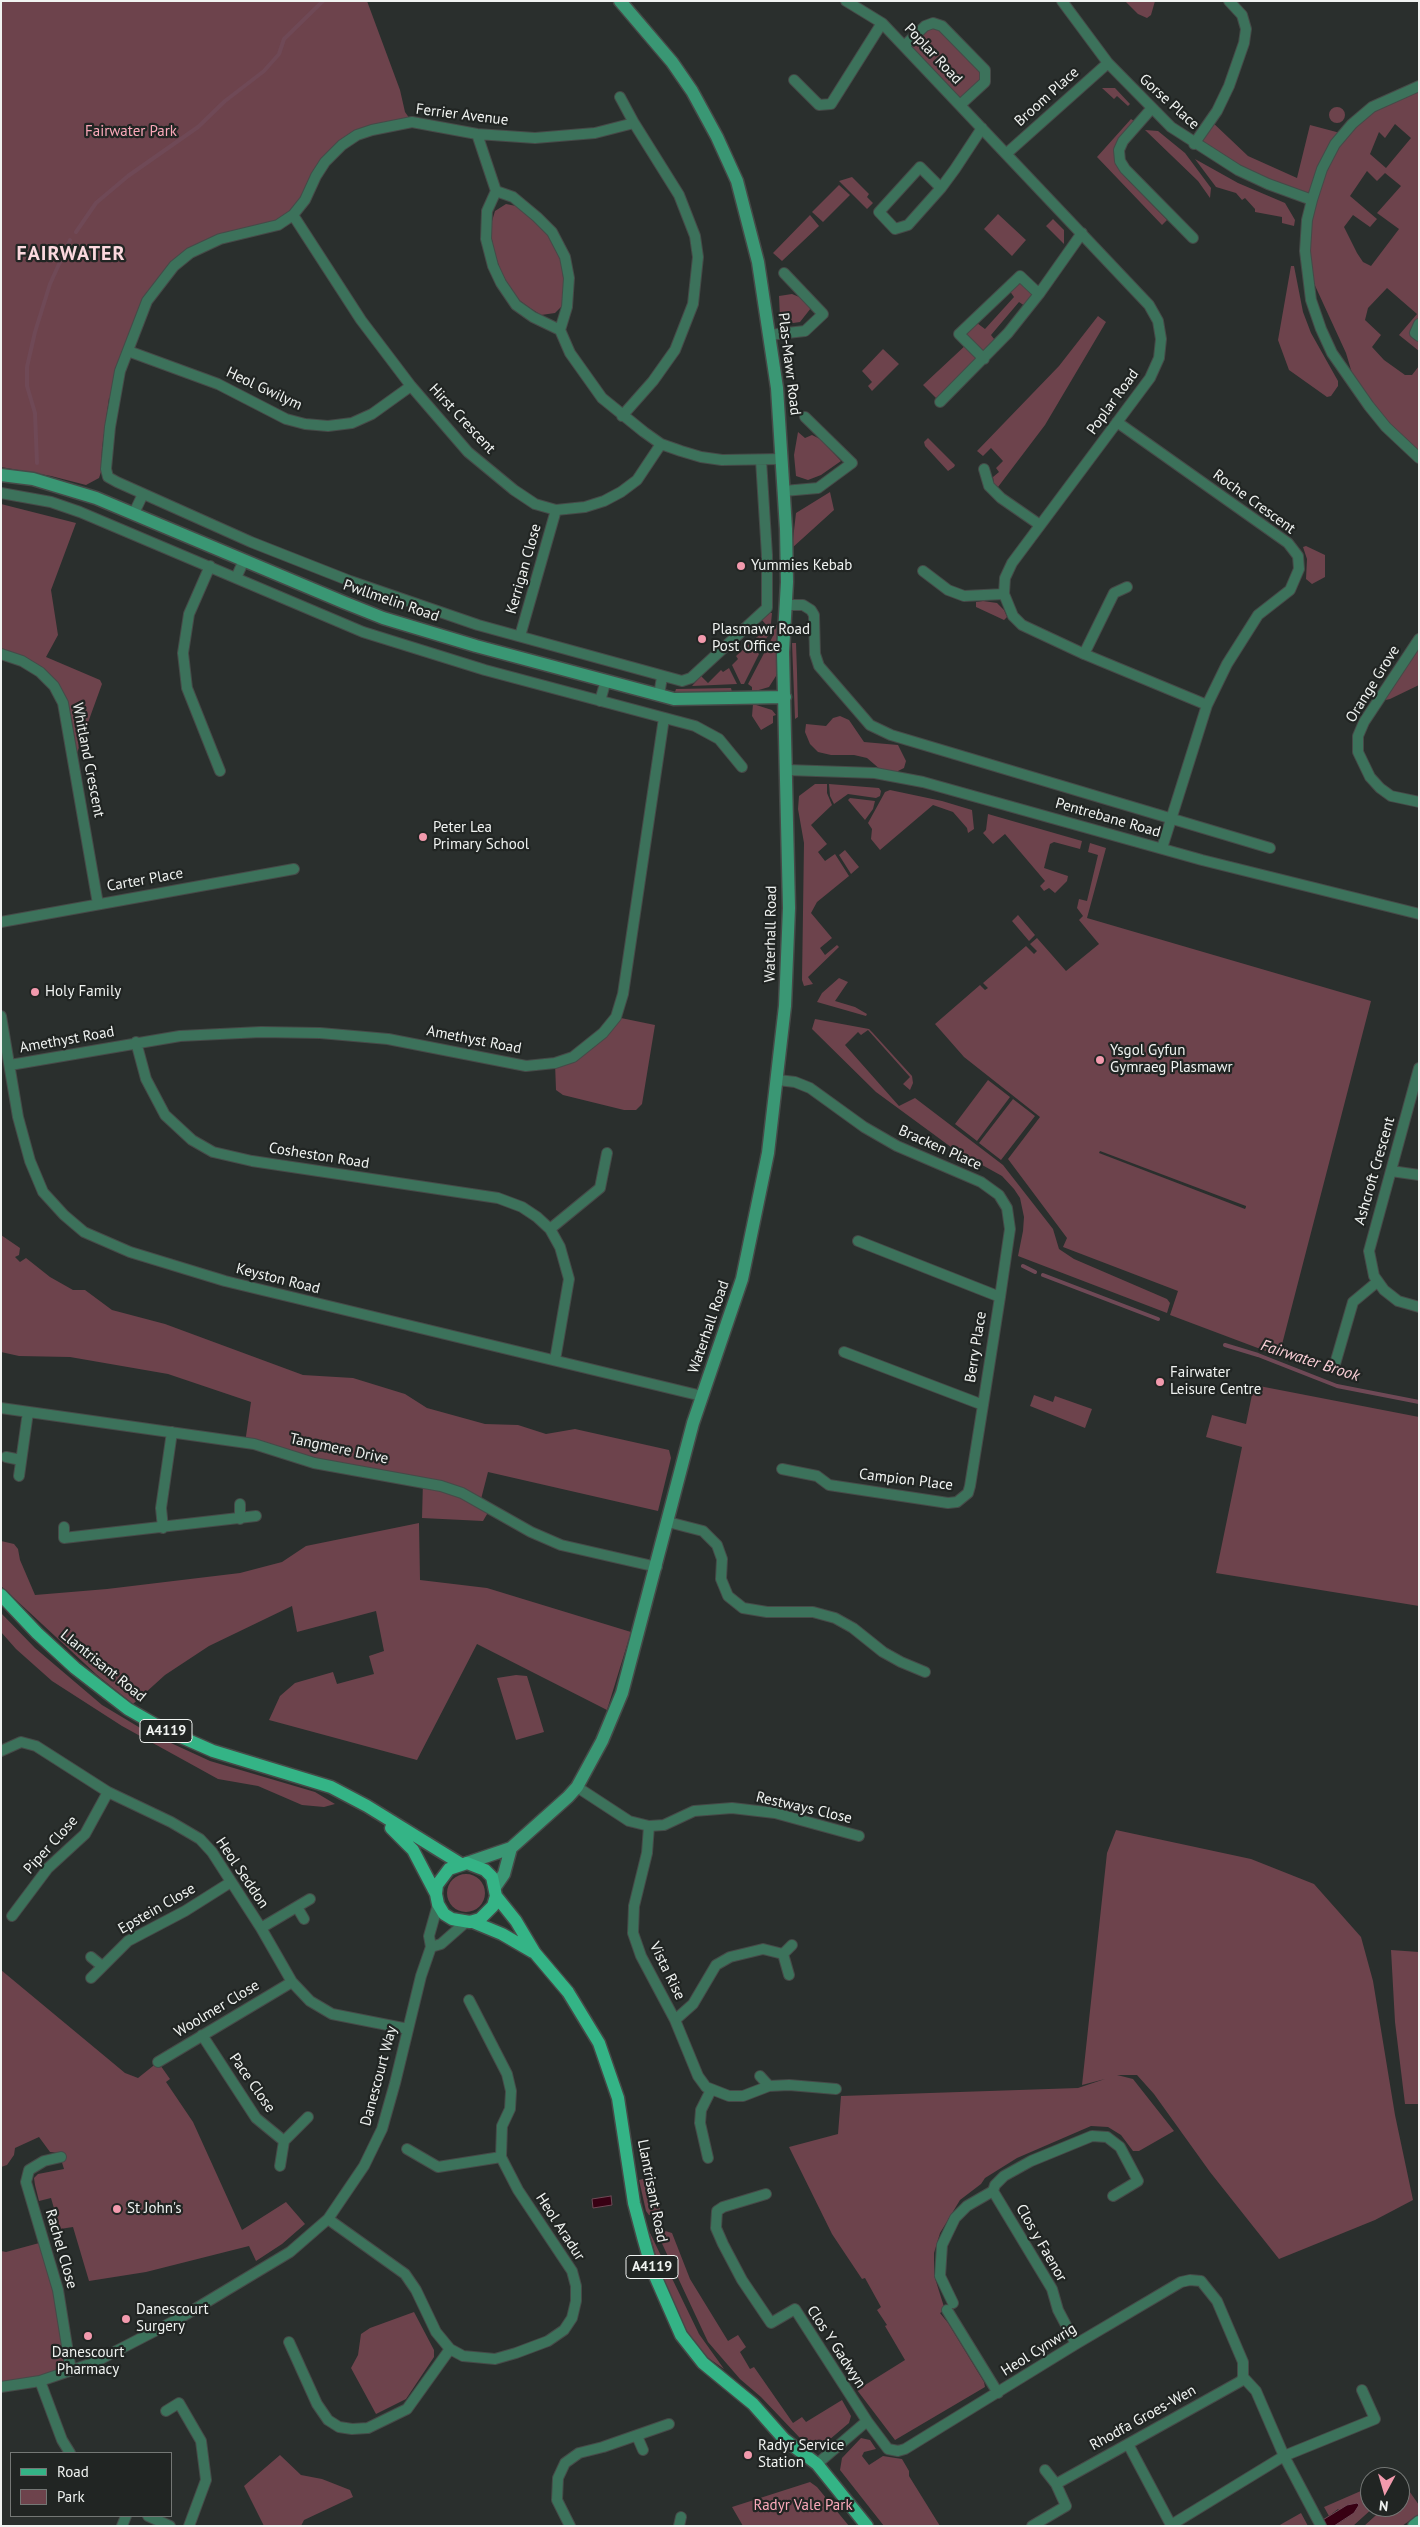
<!DOCTYPE html>
<style>
body{margin:0}
#map{position:relative;width:1420px;height:2527px;overflow:hidden;background:#2a2f2d;font-family:"PT Sans",sans-serif}
canvas{display:block}
.frame{position:absolute;inset:0;border:2px solid #f0f3f1;pointer-events:none}
.legend{position:absolute;left:10px;top:2452px;width:162px;height:65px;box-sizing:border-box;background:#212523;border:1px solid #747775;margin:0;padding:6px 9px;list-style:none;font-size:15px;color:#f0f3f1}
.legend li{display:flex;align-items:center;gap:10px;height:25px}
.legend b{width:25px;border:1px solid #747775}
.north{position:absolute;left:1360px;top:2467px;width:50px;height:50px;box-sizing:border-box;background:#212523;border:1px solid #747775;border-radius:50%;rotate:186deg;font-size:14px;font-weight:700;line-height:20px;text-align:center;color:#f0f3f1}
.north::after{content:'';display:block;margin:auto;width:18px;height:22px;background:#f29aad;clip-path:polygon(50% 0,100% 100%,50% 72%,0 100%)}
</style>
<div id="map">
<canvas width="1420" height="2527"></canvas>
<div class="frame"></div>
<ul class="legend">
<li><b style="height:6px;background:#34b486"></b>Road</li>
<li><b style="height:14px;background:#6d434c"></b>Park</li>
</ul>
<div class="north">N</div>
</div>
<script>
const ctx = document.querySelector('canvas').getContext('2d');
ctx.lineJoin = 'round';
function fillPath(path, color) { ctx.fillStyle = color; ctx.fill(path, 'evenodd'); }
const shape = rows => new Path2D(rows.map(r => 'M' + r).join(''));
function trace(path, color, width, dash) { ctx.strokeStyle = color; ctx.lineWidth = width; ctx.lineCap = dash ? 'butt' : 'round'; ctx.setLineDash(dash || []); ctx.stroke(path); }
function write(font, color, halo, rows, align = 'center') {
  ctx.font = font + ' "PT Sans",sans-serif'; ctx.lineWidth = 4.5; ctx.setLineDash([]); ctx.textBaseline = 'middle'; ctx.strokeStyle = halo; ctx.fillStyle = color; for (const [text, x, y, turn = 0] of rows) {
    ctx.save(); ctx.translate(x, y); ctx.rotate((+turn || 0) * Math.PI / 180); ctx.textAlign = isNaN(turn) ? turn : align; if (halo) ctx.strokeText(text, 0, 0); ctx.fillText(text, 0, 0); ctx.restore();
  }
}
const green = shape([
 [1,1,367,1,400,90,405,112,412,122,394,125,342,145,293,215,190,253,155,287,114,400,109,398,102,448,101,472,99,478,86,485,51,476,1,467],
 [1125,1,1155,1,1151,15,1147,18,1138,14],
 [933,23,987,78,960,105,904,46],
 [1419,86,1419,351,1399,335,1417,314,1387,288,1368,308,1365,320,1381,335,1372,347,1384,360,1405,375,1412,375,1419,366,1419,458,1357,390,1346,353,1306,266,1312,200,1194,144,1210,120,1248,156,1297,178,1310,125,1344,134,1358,118],
 [1395,124,1411,138,1386,168,1370,154,1379,132,1385,138],
 [1367,171,1377,181,1385,173,1401,186,1377,213,1399,229,1371,266,1363,262,1357,253,1344,227,1353,215,1370,227,1377,219,1350,196],
 [1102,88,1115,88,1130,104,1128,106,1117,96,1114,99],
 '1329 115a8 8 0 1 1 16 0a8 8 0 1 1-16 0Z',
 [1131,119,1134,121,1116,145,1115,161,1126,178,1167,220,1162,225,1097,157],
 [1145,130,1158,131,1185,153,1211,188,1210,198,1198,181],
 [1195,159,1238,183,1285,203,1295,220,1294,226,1282,223,1282,217,1255,212,1255,209,1245,198,1242,200,1236,193,1216,187],
 [852,177,869,194,867,197,873,203,867,209,839,181],
 [839,185,850,195,823,222,812,212],
 [506,204,516,206,536,222,547,233,558,251,562,262,564,293,563,305,555,313,541,315,530,308,519,300,502,275,494,251,490,228,495,211],
 [998,214,1026,240,1012,256,984,229],
 [810,215,819,226,782,261,773,253],
 [1053,219,1064,230,1064,244,1046,226],
 [1291,266,1294,266,1303,312,1311,333,1338,381,1338,386,1331,396,1327,397,1289,370,1278,340],
 [1020,276,1039,294,1028,308,1019,302,991,335,998,344,940,402,923,385,968,343,959,334,973,320,985,329,1014,297,1007,287],
 [792,294,804,299,811,308,800,322,793,323,780,319,779,296],
 [1098,316,1106,322,1045,425,998,487,994,484,993,477,999,472,996,468,1003,461,991,448,983,456,977,451,1059,366],
 [883,349,899,364,872,391,868,386,872,382,862,371],
 [798,432,805,438,812,435,820,439,841,461,821,475,808,480,796,476,794,455],
 [928,438,955,465,954,467,948,471,925,446,924,442],
 [830,492,834,510,792,548,796,513],
 [1,504,76,523,51,590,58,635,46,657,100,680,102,684,74,761,54,686,1,654],
 [1306,546,1325,555,1325,577,1312,584,1306,579,1307,559,1303,547],
 [983,601,997,603,1004,610,1007,617,1004,620,976,607,976,602],
 [770,613,772,613,770,633,757,652,759,654,744,684,741,684,732,665,738,659,736,656,768,627,762,620],
 [777,625,776,676,769,687,752,692,752,687,748,684,774,634,774,626],
 [1419,639,1419,685,1390,699,1377,702],
 [792,643,796,643,797,672,798,717,795,719],
 [729,668,737,684,692,686,701,676,708,683,721,670,723,672],
 [731,688,732,692,675,692,676,689],
 [753,704,772,710,776,715,773,716,773,723,761,730,752,716],
 [840,716,849,720,864,742,898,745,906,761,904,768,896,772,881,770,867,758,854,755,831,755,818,752,810,744,805,732,806,724,826,726,833,718],
 [815,784,827,784,827,793,832,805,811,825,827,844,818,852,825,861,835,854,849,876,817,902,811,913,832,938,820,948,825,955,837,945,839,947,808,977,813,984,804,986,802,980,804,843,798,809,799,796],
 [829,784,879,788,881,791,880,796,876,798,848,794,834,804,830,796],
 [890,790,942,801,972,810,974,829,968,833,967,828,953,812,933,805,880,850,871,839,872,829,868,823,885,792],
 [850,798,875,801,873,809,865,820,848,800],
 [988,814,1082,841,1080,849,1054,842,1050,844,1044,868,1068,876,1067,881,1055,893,1049,888,1044,891,1040,886,1045,881,1005,834,993,844,983,833,986,830],
 [1090,843,1106,848,1087,918,1371,1001,1279,1356,1170,1315,1178,1291,1063,1247,1067,1238,1008,1159,1040,1117,964,1057,935,1024,980,985,985,990,988,988,983,983,1026,946,1034,954,1037,951,1030,944,1037,938,1066,971,1099,944,1079,920,1083,916,1077,908,1079,899,1087,901,1098,855,1088,852],
 [1100,1151,1246,1206,1246,1207,1245,1209,1099,1153],
 [845,850,859,867,851,874,839,855],
 [1018,915,1035,935,1029,941,1012,921],
 [839,978,848,982,835,1001,855,1007,867,1014,866,1016,817,1002,822,993],
 [616,1017,655,1025,642,1104,636,1110,624,1110,563,1095,556,1090,555,1063,573,1057],
 [815,1019,869,1029,872,1032,912,1076,913,1083,910,1090,903,1084,910,1077,868,1030,861,1035,858,1032,845,1045,899,1106,915,1098,1003,1165,1053,1229,1059,1249,1074,1259,1167,1299,1170,1303,1167,1313,1018,1256,1023,1231,1024,1217,1020,1198,1014,1189,1002,1176,955,1150,876,1092,812,1029],
 [988,1080,1010,1097,977,1141,955,1124],
 [1013,1099,1035,1116,1001,1160,979,1143],
 [1,1235,20,1248,19,1255,15,1257,20,1262,26,1258,50,1277,73,1290,85,1290,112,1310,165,1324,303,1375,353,1378,405,1394,427,1408,485,1424,518,1425,546,1434,575,1429,669,1450,671,1458,658,1511,488,1472,480,1503,490,1509,483,1521,422,1518,423,1481,245,1443,251,1402,168,1374,70,1357,19,1356,1,1352],
 [1254,1385,1419,1417,1419,1606,1216,1573,1242,1447,1206,1437,1212,1415,1246,1424],
 [1034,1395,1053,1402,1055,1396,1092,1409,1085,1428,1030,1406],
 [419,1523,420,1580,487,1588,631,1632,607,1710,477,1644,417,1760,269,1720,280,1696,295,1683,333,1672,337,1684,374,1674,369,1656,384,1651,376,1611,297,1632,292,1606,209,1646,165,1675,133,1704,97,1675,1,1586,1,1541,14,1544,18,1549,20,1560,35,1595,107,1589,240,1573,282,1562,306,1546],
 [1,1613,35,1648,102,1705,147,1732,210,1761,315,1792,335,1804,324,1807,302,1805,258,1786,218,1779,122,1726,52,1681,16,1649,1,1632],
 [516,1675,527,1676,544,1732,516,1740,497,1678],
 [1116,1830,1251,1859,1314,1884,1361,1937,1373,1981,1395,2115,1413,2200,1375,2220,1279,2259,1210,2172,1154,2094,1137,2075,1117,2075,1133,2079,1174,2131,1139,2151,1133,2151,1121,2135,1108,2127,1091,2126,1017,2158,985,2178,981,2184,960,2200,940,2233,934,2253,934,2275,945,2310,940,2313,948,2323,984,2382,985,2387,895,2440,857,2390,905,2360,885,2326,887,2325,877,2310,881,2307,865,2278,862,2279,832,2234,789,2147,838,2134,841,2096,1078,2088,1105,2079,1082,2085,1107,1853],
 '447 1893a19 19 0 1 1 38 0a19 19 0 1 1-38 0Z',
 [1391,1950,1419,1952,1419,2104,1405,2104,1395,2022],
 [1,1970,125,2073,138,2078,158,2062,170,2079,166,2082,193,2122,242,2230,286,2202,305,2224,282,2244,256,2261,249,2246,146,2272,89,2281,73,2227,60,2229,51,2198,39,2201,35,2185,34,2178,38,2174,64,2169,59,2153,50,2152,39,2137,15,2148,14,2155,7,2165,1,2167],
 [651,2177,662,2216,649,2215,646,2211,639,2180],
 [651,2220,657,2220,662,2230,672,2233,690,2279,728,2341,738,2335,746,2347,740,2352,750,2369,754,2367,793,2423,802,2417,806,2422,842,2400,851,2416,849,2423,829,2440,813,2442,800,2438,761,2397,740,2379,708,2342],
 [649,2231,699,2334,724,2369,707,2357,688,2334,660,2271],
 [43,2242,71,2371,1,2387,1,2251,6,2252],
 [414,2312,434,2350,434,2357,406,2399,376,2414,351,2368,358,2355,361,2334,370,2328],
 [861,2438,870,2440,876,2449,864,2452,862,2456,869,2465,883,2456,902,2459,909,2471,909,2476,940,2526,884,2526,840,2470,842,2458],
 [280,2455,301,2475,322,2479,350,2490,353,2497,304,2520,301,2526,264,2526,244,2486],
 [810,2482,817,2487,849,2526,743,2526,732,2507],
 [1370,2487,1370,2507,1374,2507,1353,2526,1334,2526,1347,2518,1338,2509,1329,2516,1324,2507],
 [1407,2488,1419,2505,1419,2514,1402,2526,1364,2526,1385,2507,1400,2507,1400,2493],
 [1301,2513,1308,2526,1278,2526]
]);
const water = shape([
 [611,2196,612,2205,593,2208,592,2199,611,2196],
 [1357,2503,1359,2505,1354,2513,1334,2526,1313,2526,1347,2505,1357,2503]
]);
const stream = shape([
 [76,232,96,203,128,176,198,127,225,101,264,71,279,54,284,39,323,1],
 [37,463,35,413,27,386,27,367,35,332,50,284,70,240],
 [1023,1266,1035,1272],
 [1043,1275,1158,1319],
 [1225,1345,1258,1355,1337,1386,1419,1402]
]);
const street = shape([
 [846,1,882,23,1149,305,1158,321,1161,339,1159,358,1150,378,1012,563,1005,578,1004,594,1013,616,1022,625,1084,654,1207,705],
 [1062,1,1108,63,1171,127,1238,170,1268,184,1312,200],
 [904,46,925,26,933,23,942,26,985,70,985,82,960,105],
 [794,80,819,105,831,104,882,23],
 [1419,86,1372,107,1352,124,1335,144,1322,169,1312,200,1307,220,1305,251,1311,300,1321,329,1332,353,1369,406,1386,427,1419,458],
 [620,97,634,123],
 [1152,108,1123,141,1119,150,1120,161,1125,169,1193,238],
 [477,134,496,191,487,211,486,239,493,266,501,283,516,305,533,317,560,330],
 [1194,144,1217,111,1229,86,1244,43,1246,29,1242,15,1229,1],
 [1006,154,1108,63],
 [941,188,920,167,879,212,895,229,908,225,941,188,955,169,982,128],
 [496,191,513,197,537,217,552,232,565,257,569,278,567,307,560,330,570,353,602,398,644,432,661,444,681,451,701,457,722,460,782,459],
 [293,215,361,320,411,386,468,452,514,490,535,504,556,510,585,507,604,501,621,492,637,480,661,444],
 [1419,324,1415,333,1419,336],
 [769,335,805,331,823,314,784,273],
 [128,351,218,384,286,419,305,424,328,426,352,423,372,414,411,386],
 [984,359,959,334,1020,276,1039,294],
 [940,402,1008,333,1039,294,1082,233],
 [622,416,653,381,675,350,693,304,698,257,695,236,679,195,634,123,595,133,535,138,477,134,412,122,372,130,357,135,342,145,325,162,316,176,305,200,293,215,278,225,220,239,190,253,174,266,147,301,120,371,110,427,106,469,108,477,117,482,251,542,350,581,478,625,682,681,691,678,767,608,767,555,761,460],
 [1117,422,1288,543,1298,556,1299,569,1290,590,1258,615,1227,664,1207,705,1162,848],
 [984,469,989,486,1001,498,1040,525],
 [784,491,818,488,852,463,805,417],
 [1,493,51,502,80,512,363,632,485,670,695,726,719,739,742,767],
 [134,513,143,494],
 [210,566,189,614,183,653,187,688,220,771],
 [923,571,948,590,964,596,1004,594],
 [236,578,244,560],
 [785,605,803,605,811,610,814,615,815,654,819,666,870,725,891,735,1270,848],
 [520,636,556,510],
 [1419,639,1364,722,1358,736,1358,752,1370,777,1380,788,1391,796,1419,802],
 [1,654,22,661,40,672,54,686,63,703,98,904],
 [1084,654,1114,593,1127,587],
 [659,695,662,677],
 [600,701,606,680],
 [787,770,875,773,923,782,1202,860,1419,914],
 [1,922,294,869],
 [1,1016,18,1117,30,1161,43,1192,64,1215,84,1232,130,1252,225,1281,702,1396],
 [136,1042,146,1079,165,1115,192,1140,213,1152,252,1161,498,1198,522,1207,537,1217,550,1229,560,1247,569,1279,555,1360],
 [10,1065,180,1036,261,1032,320,1033,388,1039,526,1066,555,1063,573,1057,603,1033,616,1017,623,994,664,718],
 [1419,1068,1369,1251,1374,1276,1384,1290,1398,1301,1419,1307],
 [778,1080,795,1082,810,1088,864,1127,897,1146,981,1182,999,1195,1007,1208,1010,1229,1000,1297],
 [1391,1171,1419,1175],
 [550,1229,600,1188,607,1153],
 [844,1352,983,1405,1000,1297,858,1241],
 [1335,1364,1353,1302,1377,1282],
 [1,1408,254,1444,314,1463,441,1486,462,1493,531,1532,561,1545,657,1567],
 [6,1457,21,1460],
 [782,1469,817,1476,829,1485,948,1503,957,1502,968,1493,970,1486,983,1405],
 [19,1476,28,1412],
 [240,1519,240,1504],
 [668,1522,703,1531,717,1545,722,1559,721,1579,728,1596,743,1608,767,1612,813,1612,835,1618,853,1628,883,1652,901,1662,925,1672],
 [64,1527,64,1538,256,1516],
 [163,1528,161,1508,172,1432],
 [1,1751,21,1742,36,1746,108,1792,171,1822,200,1839,212,1852,261,1928,292,1982,310,2001,332,2014,408,2029],
 [577,1787,629,1821,649,1826,664,1825,694,1811,732,1808,775,1813,859,1836],
 [649,1826,647,1853,634,1906,633,1933,641,1956,675,2020,698,2076,706,2087,729,2096,743,2096,769,2086,789,2085,836,2089],
 [297,1907,304,1919],
 [12,1916,48,1868,85,1834,108,1792],
 [261,1928,310,1899],
 [431,1947,441,1944,466,1922],
 [783,1954,792,1945],
 [91,1957,102,1966],
 [91,1978,128,1941,185,1911,231,1882],
 [675,2020,693,2004,716,1965,730,1957,763,1949,783,1954,789,1975],
 [202,2035,256,2118,284,2141],
 [158,2062,292,1982],
 [760,2076,769,2086],
 [407,2149,438,2167,501,2157],
 [61,2157,44,2161,29,2170,26,2182,58,2290,71,2371],
 [708,2158,700,2123,701,2110,711,2090],
 [280,2166,284,2141,308,2117],
 [766,2194,723,2207,717,2211,716,2228,723,2244,742,2280,771,2323,795,2309,867,2421],
 [328,2219,405,2274,416,2290,436,2332,450,2349,463,2356,495,2359,516,2353,548,2341,564,2330,572,2318,576,2301,576,2286,572,2271,518,2190,501,2157,502,2126,510,2109,511,2091,507,2074,469,2000],
 [953,2303,940,2276,942,2245,955,2218,967,2206,993,2191],
 [947,2310,998,2393],
 [289,2342,317,2404,328,2420,339,2427,352,2429,368,2428,407,2409,450,2349],
 [1076,2344,1058,2310,1052,2289,993,2191,995,2185,1004,2176,1031,2161,1092,2136,1107,2137,1120,2147,1138,2181,1113,2196],
 [1243,2377,1256,2391,1284,2456,1321,2526],
 [40,2381,62,2440,70,2453],
 [1,2387,40,2381,93,2363,180,2318,290,2252,328,2219,364,2166,382,2129,395,2083,421,1976,431,1947,429,1936,438,1904],
 [166,2411,179,2403,201,2441,206,2480,189,2526],
 [637,2436,643,2450],
 [1128,2444,1171,2525,1284,2456,1375,2419,1362,2390],
 [817,2464,867,2421,888,2449,898,2451,905,2449,1076,2344,1181,2282,1190,2280,1201,2281,1217,2301,1243,2362,1243,2377],
 [1045,2470,1056,2484],
 [148,2516,170,2526],
 [122,2526,126,2516],
 [570,2526,557,2500,558,2478,565,2463,579,2453,603,2447,669,2424],
 [679,2526,681,2517],
 [1032,2526,1066,2506,1056,2484,1241,2381,1243,2377]
]);
const secondary = shape([
 [1,475,33,479,96,498,343,602,383,618,476,646,674,699,785,697],
 [467,1863,511,1848,568,1797,577,1787,602,1741,622,1693,693,1423,742,1279,768,1153,785,1006,789,908,783,652,787,582,786,529,777,388,758,262,737,181,717,137,692,91,672,62,620,1],
 [495,1887,504,1874,511,1848],
 [1414,2526,1419,2522]
]);
const primary = shape([
 [1,1595,37,1633,75,1668,128,1709,163,1729,213,1751,331,1787,367,1806,461,1864],
 [391,1828,413,1850,436,1894,438,1904,444,1914,452,1919,470,1922,480,1919,493,1906,496,1896,492,1877,485,1870,467,1863,449,1869,437,1885,436,1894],
 [496,1896,516,1921,535,1953,568,1992,599,2043,618,2098,634,2203,643,2237,652,2269,681,2335,703,2363,753,2404,784,2439,817,2464,867,2526],
 [473,1922,502,1934,533,1952]
]);
const markers = [
 [741,566,5,"#f29aad"],
 [702,639,5,"#f29aad"],
 [423,837,5,"#f29aad"],
 [35,992,5,"#f29aad"],
 [1100,1060,5,"#f29aad"],
 [1160,1382,5,"#f29aad"],
 [117,2209,5,"#f29aad"],
 [126,2319,5,"#f29aad"],
 [88,2336,5,"#f29aad"],
 [748,2455,5,"#f29aad"]
];
const shields = [
 [166,1731,52],
 [652,2267,52]
];
const shieldNames = [
 ["A4119",166,1731],
 ["A4119",652,2267]
];
const streetNames = [
 ["Poplar Road",933,54,47],
 ["Broom Place",1047,97,-42],
 ["Gorse Place",1169,102,42],
 ["Ferrier Avenue",462,115,7],
 ["Plas-Mawr Road",789,364,83],
 ["Heol Gwilym",264,389,25],
 ["Poplar Road",1113,402,-54],
 ["Hirst Crescent",462,419,47],
 ["Roche Crescent",1254,502,36],
 ["Kerrigan Close",524,569,-74],
 ["Pwllmelin Road",391,601,19],
 ["Orange Grove",1373,684,-58],
 ["Whitland Crescent",88,760,79],
 ["Pentrebane Road",1108,818,16],
 ["Carter Place",145,880,-10],
 ["Waterhall Road",771,934,-89],
 ["Amethyst Road",67,1040,-10],
 ["Amethyst Road",474,1040,11],
 ["Bracken Place",940,1148,24],
 ["Cosheston Road",319,1156,9],
 ["Ashcroft Crescent",1375,1171,-74],
 ["Keyston Road",278,1279,14],
 ["Waterhall Road",709,1327,-71],
 ["Berry Place",976,1347,-81],
 ["Tangmere Drive",339,1449,12],
 ["Campion Place",906,1480,7],
 ["Llantrisant Road",103,1666,39],
 ["Restways Close",804,1808,13],
 ["Piper Close",51,1845,-48],
 ["Heol Seddon",242,1873,56],
 ["Epstein Close",157,1909,-30],
 ["Vista Rise",667,1971,64],
 ["Woolmer Close",217,2009,-31],
 ["Danescourt Way",379,2076,-75],
 ["Pace Close",252,2083,55],
 ["Llantrisant Road",652,2191,79],
 ["Heol Aradur",560,2227,57],
 ["Clos y Faenor",1041,2243,60],
 ["Rachel Close",61,2249,74],
 ["Clos Y Gadwyn",836,2347,57],
 ["Heol Cynwrig",1039,2350,-32],
 ["Rhodfa Groes-Wen",1143,2418,-29]
];
const parkNames = [
 ["Fairwater Park",131,132],
 ["Radyr Vale Park",803,2506]
];
const poiNames = [
 ["Yummies Kebab",751,566],
 ["Plasmawr Road",712,630],
 ["Post Office",712,647],
 ["Peter Lea",433,828],
 ["Primary School",433,845],
 ["Holy Family",45,992],
 ["Ysgol Gyfun",1110,1051],
 ["Gymraeg Plasmawr",1110,1068],
 ["Fairwater",1170,1373],
 ["Leisure Centre",1170,1390],
 ["St John's",127,2209],
 ["Danescourt",136,2310],
 ["Surgery",136,2327],
 ["Danescourt",88,2353,"center"],
 ["Pharmacy",88,2370,"center"],
 ["Radyr Service",758,2446],
 ["Station",758,2463]
];
const waterNames = [
 ["Fairwater Brook",1310,1361,18]
];
const districtNames = [
 ["FAIRWATER",71,254]
];
fillPath(green, '#6d434c');
fillPath(water, '#380013');
trace(water, '#6f4956', 1);
trace(stream, '#6f4956', 4);
trace(street, '#464a48', 12);
trace(secondary, '#464a48', 15);
trace(primary, '#464a48', 15);
trace(street, '#3c725b', 10);
trace(secondary, '#3a9774', 12);
trace(primary, '#34b486', 12);
for (const [x, y, r, color] of markers) { const dot = new Path2D(); dot.arc(x, y, r, 0, 2 * Math.PI); ctx.fillStyle = color; ctx.fill(dot); trace(dot, '#212523', 2); }
for (const [x, y, w] of shields) { const box = new Path2D(); box.roundRect(x - w / 2, y - 11.5, w, 23, 4); ctx.fillStyle = '#212523'; ctx.fill(box); trace(box, '#f0f3f1', 1); }
write('bold 14px', '#f0f3f1', null, shieldNames);
write('15px', '#f0f3f1', '#212523', streetNames);
write('15px', '#fba9ba', '#212523', parkNames);
write('15px', '#f0f3f1', '#212523', poiNames, 'left');
write('italic 16px', '#facfd7', '#212523', waterNames);
ctx.letterSpacing = '1px';
write('bold 20px', '#fbd8de', '#212523', districtNames);
ctx.letterSpacing = '0px';
</script>
